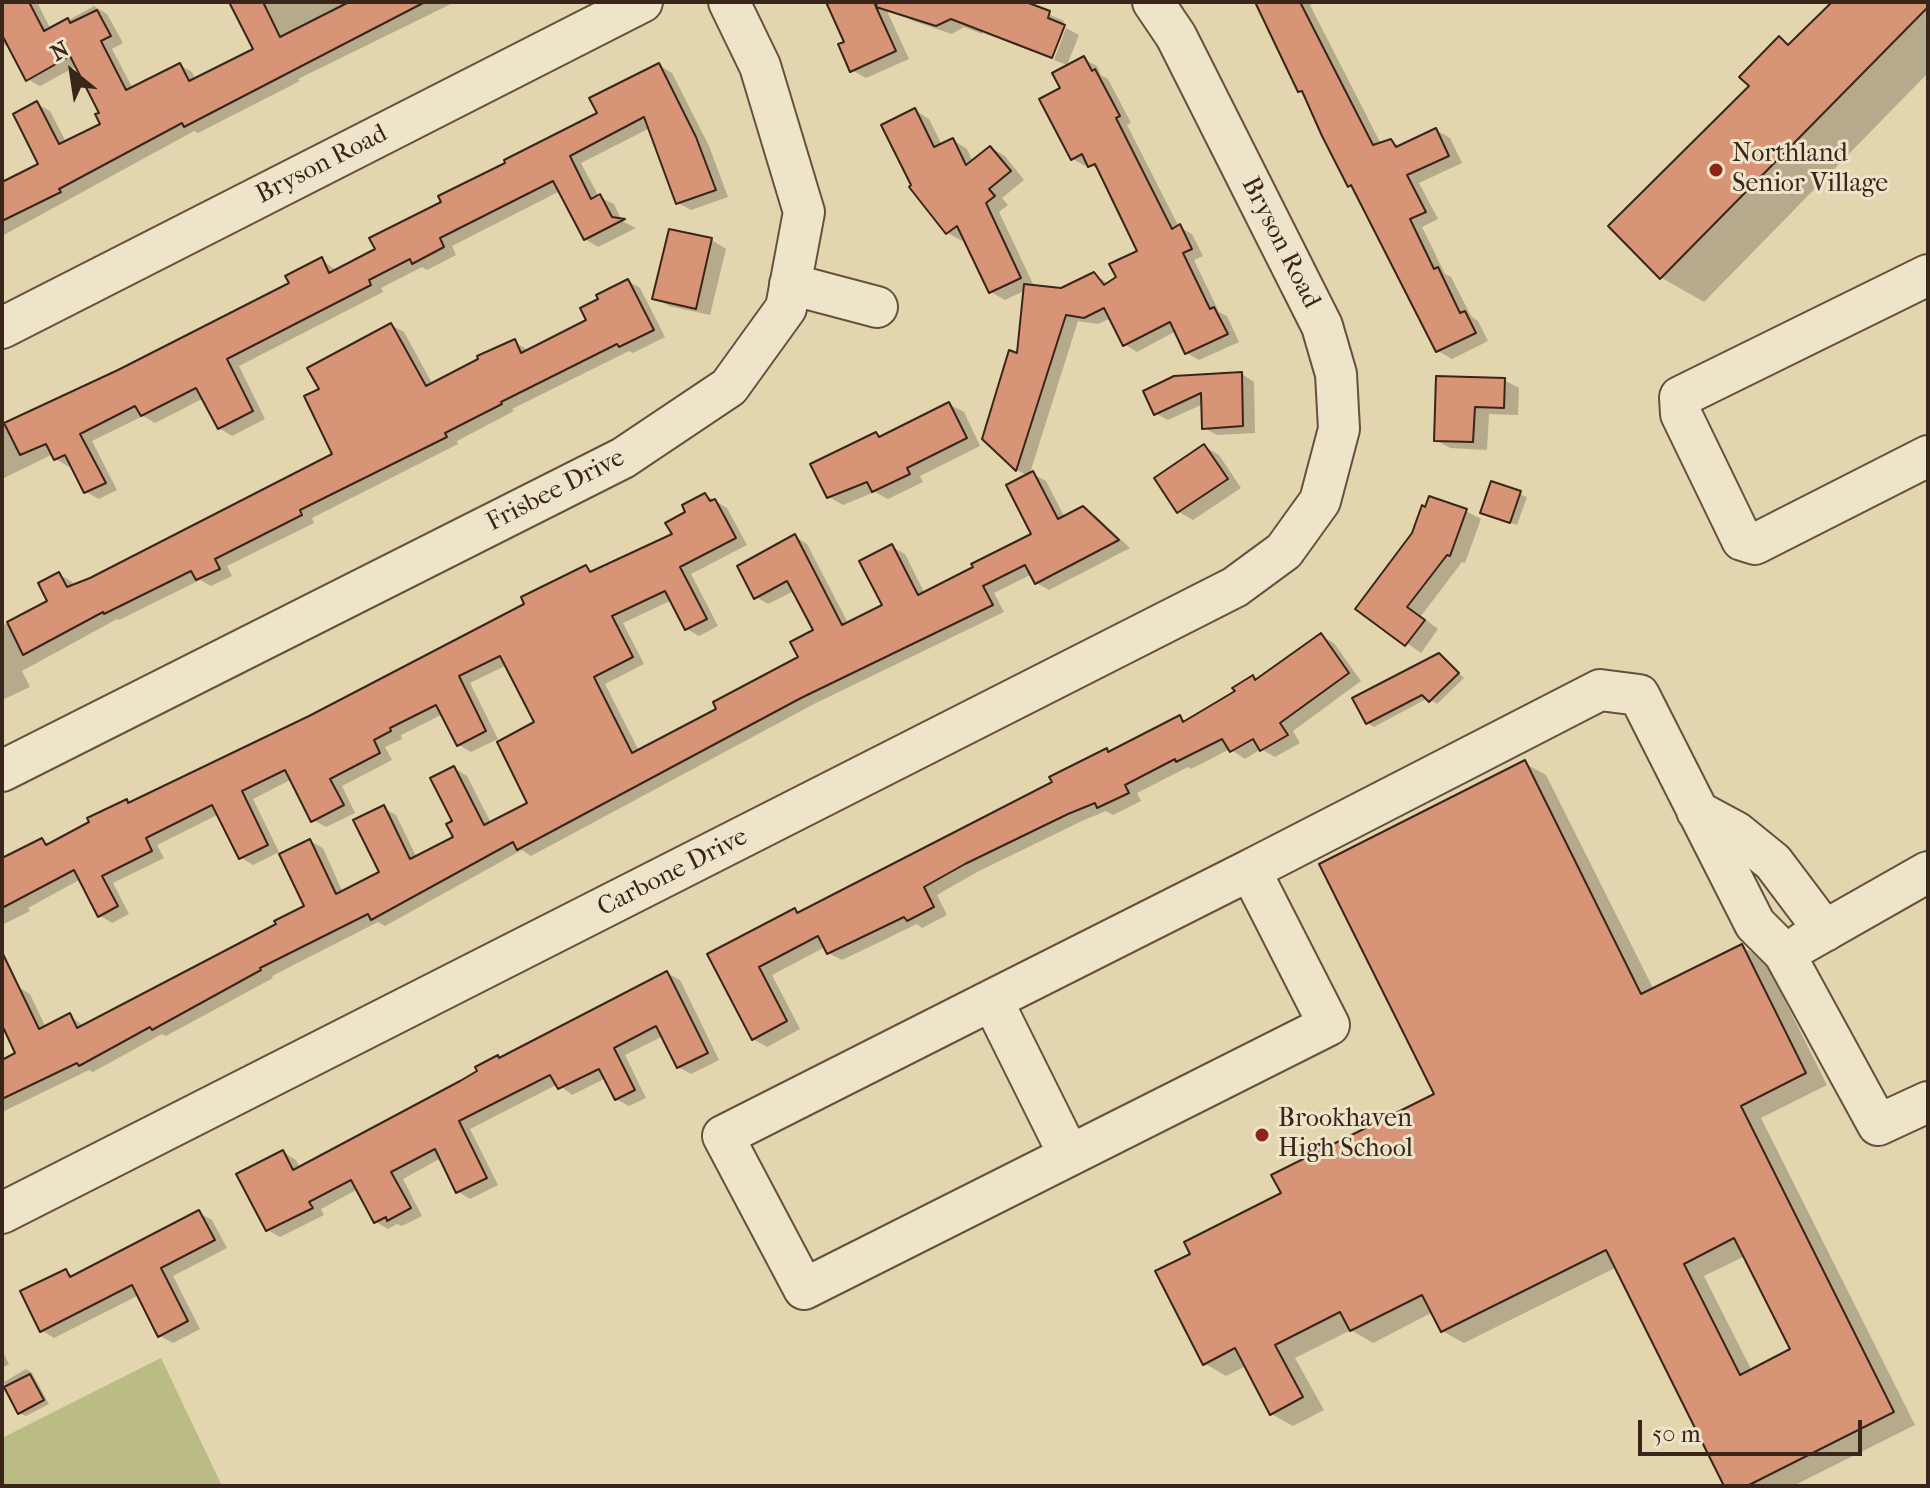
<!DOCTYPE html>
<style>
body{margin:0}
#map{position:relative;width:1930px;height:1488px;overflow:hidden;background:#e3d5ae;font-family:"IM FELL French Canon",serif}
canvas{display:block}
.frame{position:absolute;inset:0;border:4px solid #39251a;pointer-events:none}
.north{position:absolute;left:32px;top:32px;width:80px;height:80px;-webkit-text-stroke:6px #ede4ca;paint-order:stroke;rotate:330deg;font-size:22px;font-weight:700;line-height:32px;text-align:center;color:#39251a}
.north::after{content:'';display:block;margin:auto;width:28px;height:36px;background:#39251a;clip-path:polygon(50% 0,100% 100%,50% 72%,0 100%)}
.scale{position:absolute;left:1638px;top:1420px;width:224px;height:36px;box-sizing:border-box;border:4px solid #39251a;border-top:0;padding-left:10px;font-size:24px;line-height:28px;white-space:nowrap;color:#39251a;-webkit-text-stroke:6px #ede4ca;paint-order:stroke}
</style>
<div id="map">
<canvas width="1930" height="1488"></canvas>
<div class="frame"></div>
<div class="north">N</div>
<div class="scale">50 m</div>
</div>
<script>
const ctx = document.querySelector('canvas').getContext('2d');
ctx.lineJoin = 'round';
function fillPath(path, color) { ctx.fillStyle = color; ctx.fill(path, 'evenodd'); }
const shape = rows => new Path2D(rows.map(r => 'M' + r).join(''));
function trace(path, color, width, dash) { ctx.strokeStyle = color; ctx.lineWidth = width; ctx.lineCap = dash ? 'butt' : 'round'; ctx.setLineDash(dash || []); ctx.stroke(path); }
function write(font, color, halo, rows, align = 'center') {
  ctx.font = font + ' "IM FELL French Canon",serif'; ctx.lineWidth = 6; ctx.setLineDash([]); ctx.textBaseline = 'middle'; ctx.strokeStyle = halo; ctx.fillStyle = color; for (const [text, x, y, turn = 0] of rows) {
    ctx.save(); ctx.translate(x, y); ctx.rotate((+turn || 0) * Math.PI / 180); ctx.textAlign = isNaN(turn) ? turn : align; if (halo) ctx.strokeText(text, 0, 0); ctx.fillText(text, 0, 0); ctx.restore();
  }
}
const green = shape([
 [161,1358,222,1486,2,1486,2,1438]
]);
const shadow = shape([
 [2,2,37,2,51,30,94,6,107,14,123,43,112,49,133,89,180,65,192,72,196,80,255,50,231,2,455,2,298,79,300,81,198,133,194,131,2,236,2,185,41,165,37,104,50,111,66,142,103,125,101,113,77,66,40,86,27,79,11,49,2,43],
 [828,2,883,2,909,59,866,78,852,70,847,43],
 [903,2,1021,2,1064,21,1050,58,983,32,982,34,964,27,952,34,913,21,899,13],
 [1266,2,1315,2,1310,5,1381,144,1391,141,1401,147,1436,130,1450,138,1462,163,1419,183,1438,219,1422,227,1445,274,1451,277,1471,316,1478,321,1488,341,1452,359,1438,351,1305,94,1300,91],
 [1834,2,1928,2,1928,73,1704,302,1662,278,1611,226,1752,86,1779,38,1791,45],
 [1066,28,1079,35,1067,65,1054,60],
 [1084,59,1097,66,1101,75,1108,79,1131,123,1127,125,1179,227,1192,234,1203,256,1194,260,1219,312,1227,316,1239,342,1199,360,1187,353,1176,331,1137,352,1124,344,1111,318,1098,324,1078,321,1029,476,1033,474,1046,481,1065,518,1083,509,1096,516,1130,548,1049,590,1036,583,1032,574,994,593,1004,612,814,704,531,856,522,850,385,926,378,922,272,976,273,978,166,1036,162,1034,93,1072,89,1070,2,1112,2,1062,18,1054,2,1021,2,995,18,987,30,994,46,1028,70,1016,84,1026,278,925,306,907,310,841,323,848,343,893,381,873,383,808,396,815,417,858,456,838,454,768,467,776,491,823,530,803,537,723,507,665,470,683,498,739,471,752,459,745,443,714,401,735,402,739,385,747,392,760,342,786,355,813,326,827,313,820,292,779,253,799,279,852,253,865,240,857,219,814,157,845,164,858,113,883,129,914,112,923,99,915,81,879,28,908,30,911,2,925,2,871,127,801,131,804,310,718,527,605,586,568,594,572,674,535,688,513,705,495,727,508,747,545,691,574,718,626,699,636,687,629,672,600,623,623,644,664,605,684,639,751,719,710,800,658,815,631,794,591,768,604,756,597,794,536,807,544,848,623,885,606,892,547,905,554,925,594,1034,534,1028,476,1017,470,984,438,1018,356,1026,290,1005,300,991,292,965,238,962,241,948,233,915,110,929,119,942,145,953,140,967,149,973,162,991,148,1005,156,1024,180,1002,198,1008,205,999,212,1035,288,1061,290,1094,274,1109,284,1119,278,1139,252,1102,172,1089,164,1085,166,1073,159,1062,89],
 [659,65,672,73,709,146,728,197,691,210,678,203,650,128,581,163,599,197,614,204,622,221,636,228,598,247,585,239,560,191,452,246,456,255,427,270,422,267,381,288,383,292,239,366,265,419,232,436,219,428,204,398,155,423,143,416,92,441,117,490,99,499,86,492,72,465,69,467,56,459,53,454,2,479,2,427,43,405,46,407,291,284,322,260,337,271,377,250,444,203,599,114],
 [671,231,712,240,726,249,710,315,669,306,655,298],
 [628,281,640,288,665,337,633,353,629,351,512,409,514,411,457,441,458,444,312,518,314,523,227,566,232,576,211,586,200,580,119,620,117,619,22,671,30,687,2,700,2,626,50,602,59,574,72,582,74,586,335,455,322,390,391,325,404,332,433,385,515,342,529,351,589,321],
 [1242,374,1254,382,1255,433,1217,435,1204,428,1203,404,1168,420,1155,413],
 [1504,380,1519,388,1518,415,1489,414,1487,450,1450,448,1436,440],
 [949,404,964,412,980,446,920,476,923,482,888,499,875,492,843,505,829,497,876,434,882,438],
 [1204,446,1219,455,1241,488,1193,520,1179,512],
 [1492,483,1527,497,1517,525,1489,515],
 [1466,511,1481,519,1465,563,1462,562,1421,616,1438,629,1421,653,1358,608,1414,534],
 [1321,636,1334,643,1361,681,1293,731,1300,743,1275,757,1261,749,1245,759,1230,749,1191,769,1188,767,1137,793,1141,801,1113,815,1106,811,1082,821,979,871,937,895,947,915,922,928,917,924,842,960,828,953,825,947,772,975,800,1029,767,1047,753,1039,710,955,795,911,800,914,1054,783,1107,750,1111,753,1180,717,1187,722,1238,692,1253,678,1258,680],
 [1439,655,1464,678,1437,704,1428,698,1374,727,1367,723],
 [1524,763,1546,775,1654,990,1742,947,1764,959,1827,1085,1761,1118,1915,1425,1793,1486,1726,1486,1617,1267,1464,1343,1442,1331,1433,1312,1373,1343,1351,1330,1295,1358,1324,1410,1293,1426,1271,1414,1246,1366,1226,1376,1204,1363,1192,1255,1436,1094],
 [1745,1256,1793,1350,1752,1371,1704,1276],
 [667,973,680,980,719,1060,691,1074,678,1067,663,1036,625,1055,646,1098,629,1106,616,1099,606,1078,572,1095,558,1084,470,1129,498,1185,470,1199,457,1191,441,1158,403,1179,422,1216,402,1226,397,1224,388,1229,376,1222,358,1189,321,1209,324,1215,280,1237,268,1230,283,1152,296,1160,300,1168,461,1083,498,1057,502,1059],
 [199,1213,212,1220,227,1248,173,1276,200,1329,173,1343,160,1336,139,1295,54,1338,41,1330,66,1272,75,1277],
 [2,1350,9,1364,2,1368],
 [26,1369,32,1373,49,1404,26,1416,19,1413,4,1382]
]);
const building = shape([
 [2,2,29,2,44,31,68,18,70,23,97,10,111,36,101,41,126,90,180,63,189,81,253,49,229,2,263,2,280,37,349,2,425,2,184,127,182,123,59,189,61,192,2,221,2,182,38,164,13,114,37,101,59,144,100,124,95,114,99,113,70,56,26,81,2,35,2,2],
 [826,2,874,2,876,7,877,2,1026,2,1050,11,1048,18,1065,25,1052,58,951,19,936,26,876,7,896,51,850,72,838,44,844,42,826,2],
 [1255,2,1300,2,1373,145,1391,139,1396,147,1436,128,1449,156,1407,175,1426,212,1410,219,1434,269,1438,267,1460,313,1465,311,1476,333,1436,352,1351,185,1348,187,1322,136,1302,91,1298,92,1255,2],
 [1832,2,1928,2,1928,7,1660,279,1608,226,1749,86,1739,77,1779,36,1788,45,1832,2],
 [1084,56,1092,71,1095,69,1120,116,1116,118,1172,229,1180,224,1192,249,1183,253,1210,309,1214,307,1228,334,1185,354,1170,322,1123,346,1104,308,1084,318,1066,315,1016,471,982,439,1009,350,1017,353,1024,284,1061,288,1094,272,1104,285,1116,277,1109,264,1137,251,1095,164,1088,167,1082,154,1071,160,1039,99,1060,88,1052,73,1084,56],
 [659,63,696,137,716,190,676,204,644,117,570,156,591,199,600,194,612,217,625,219,584,240,553,181,440,238,444,247,412,264,410,259,369,280,371,285,227,359,253,411,218,429,196,388,141,416,135,406,80,434,106,483,84,493,65,455,54,460,46,444,20,455,4,423,118,370,289,283,285,276,322,257,329,273,375,249,369,238,441,202,438,196,505,163,504,160,597,113,589,98,659,63],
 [915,108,934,147,953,138,966,165,990,146,1011,171,989,189,995,196,986,203,1021,278,989,293,957,226,946,234,909,187,911,185,881,125,915,108],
 [669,229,712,238,696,309,652,299,669,229],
 [628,279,654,330,619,347,617,344,501,402,502,404,445,433,447,437,300,510,302,515,215,559,220,569,196,580,191,571,104,614,103,612,23,655,7,622,47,601,38,583,59,572,67,587,90,578,332,454,304,396,319,389,307,368,391,323,426,386,478,359,477,356,515,339,521,353,586,320,580,308,598,299,596,295,628,279],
 [1242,372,1243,426,1202,429,1201,393,1154,415,1143,391,1174,376,1242,372],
 [1436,376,1505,378,1504,408,1475,407,1473,442,1434,441,1436,376],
 [949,402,967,438,907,468,910,474,872,492,867,482,827,498,810,464,876,432,879,437,949,402],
 [1204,444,1228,479,1177,513,1154,478,1204,444],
 [1033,471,1058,519,1083,506,1119,540,1035,584,1025,565,983,586,993,605,801,698,517,850,513,842,371,920,368,914,260,968,261,970,152,1030,150,1027,79,1066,77,1063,2,1099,2,1060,15,1053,2,1025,2,952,39,1029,70,1013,77,1028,276,924,274,921,304,906,279,854,310,839,336,894,379,872,353,820,384,805,410,859,453,837,446,824,452,821,430,778,454,766,484,825,527,803,497,742,534,722,500,656,459,676,486,731,457,746,436,705,390,728,391,731,374,740,380,753,330,779,344,805,311,822,285,770,242,791,268,845,239,859,212,805,146,838,152,851,102,876,118,906,98,917,74,870,2,908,2,858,42,838,46,845,89,822,87,818,127,799,128,803,309,716,524,604,521,597,586,565,590,572,672,534,665,523,685,512,682,505,705,493,710,501,715,499,736,538,680,567,707,619,685,630,665,591,612,616,633,657,594,677,632,753,716,709,713,702,798,657,790,642,813,630,787,581,754,599,737,566,795,534,842,625,882,605,859,561,892,544,918,595,973,567,971,564,1031,534,1006,485,1033,471],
 [1491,481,1521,491,1510,523,1480,513,1491,481],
 [1429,496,1467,509,1450,556,1447,555,1407,607,1425,620,1405,646,1355,609,1412,533,1422,505,1425,507,1429,496],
 [1321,633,1349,673,1280,723,1288,735,1260,751,1253,739,1230,752,1222,739,1176,762,1175,759,1125,785,1129,793,1097,808,1095,803,1068,814,965,864,924,887,934,907,907,921,904,917,827,954,818,936,759,967,787,1021,752,1040,707,954,795,908,797,913,1052,782,1049,777,1107,748,1108,752,1180,715,1183,722,1235,691,1232,688,1253,675,1255,680,1321,633],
 [1439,653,1459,673,1429,702,1422,695,1366,724,1352,698,1439,653],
 [1525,760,1641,994,1742,944,1806,1073,1741,1106,1894,1412,1747,1486,1724,1486,1606,1250,1441,1332,1422,1295,1350,1331,1340,1312,1275,1345,1303,1397,1270,1415,1235,1348,1203,1365,1155,1271,1190,1254,1184,1242,1281,1193,1271,1175,1434,1094,1319,864,1525,760],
 [1734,1238,1790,1349,1740,1375,1684,1264,1734,1238],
 [667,971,708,1053,677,1068,656,1026,614,1048,635,1090,615,1100,599,1069,558,1089,550,1075,459,1121,487,1178,456,1193,435,1149,391,1172,411,1208,387,1221,386,1217,374,1223,351,1180,309,1202,313,1208,266,1231,236,1174,283,1150,293,1170,460,1081,477,1071,475,1067,498,1055,499,1058,667,971],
 [199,1210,215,1240,161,1268,188,1321,158,1337,132,1285,40,1332,20,1291,66,1269,70,1277,199,1210],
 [30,1374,44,1400,18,1414,4,1387,30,1374]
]);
const minor = shape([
 [1928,275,1680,397,1681,414,1742,540,1755,544,1928,456],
 [790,284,877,307],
 [2,328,642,2],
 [2,771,623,458,729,387,786,308,804,212,760,66,729,2],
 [1697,811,1736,832,1773,862,1825,931],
 [1250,870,1329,1025,804,1289,723,1136,992,1000,1250,870,1258,866,1600,690,1639,695,1755,924,1784,953,1878,1125,1928,1102],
 [1803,943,1928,872],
 [992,1000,1069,1155],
 [2,1213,1235,587,1284,551,1320,501,1339,429,1336,374,1322,326,1176,36,1153,2]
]);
const markers = [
 [1716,170,8,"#8f2418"],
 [1262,1135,8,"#8f2418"]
];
const poiNames = [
 ["Northland",1732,155],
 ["Senior Village",1732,185],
 ["Brookhaven",1278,1120],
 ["High School",1278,1150]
];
const streetNames = [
 ["Bryson Road",322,165,-27],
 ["Bryson Road",1280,243,63],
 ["Frisbee Drive",556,491,-27],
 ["Carbone Drive",673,873,-27]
];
fillPath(green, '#babb85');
fillPath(shadow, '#0003');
fillPath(building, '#d89476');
trace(building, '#39251a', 2);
trace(minor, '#64513f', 44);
trace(minor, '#ede4ca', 40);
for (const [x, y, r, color] of markers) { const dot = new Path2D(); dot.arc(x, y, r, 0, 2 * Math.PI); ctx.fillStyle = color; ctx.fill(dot); trace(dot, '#ede4ca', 3); }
write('26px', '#39251a', '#ede4ca', poiNames, 'left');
write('26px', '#39251a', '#ede4ca', streetNames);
</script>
